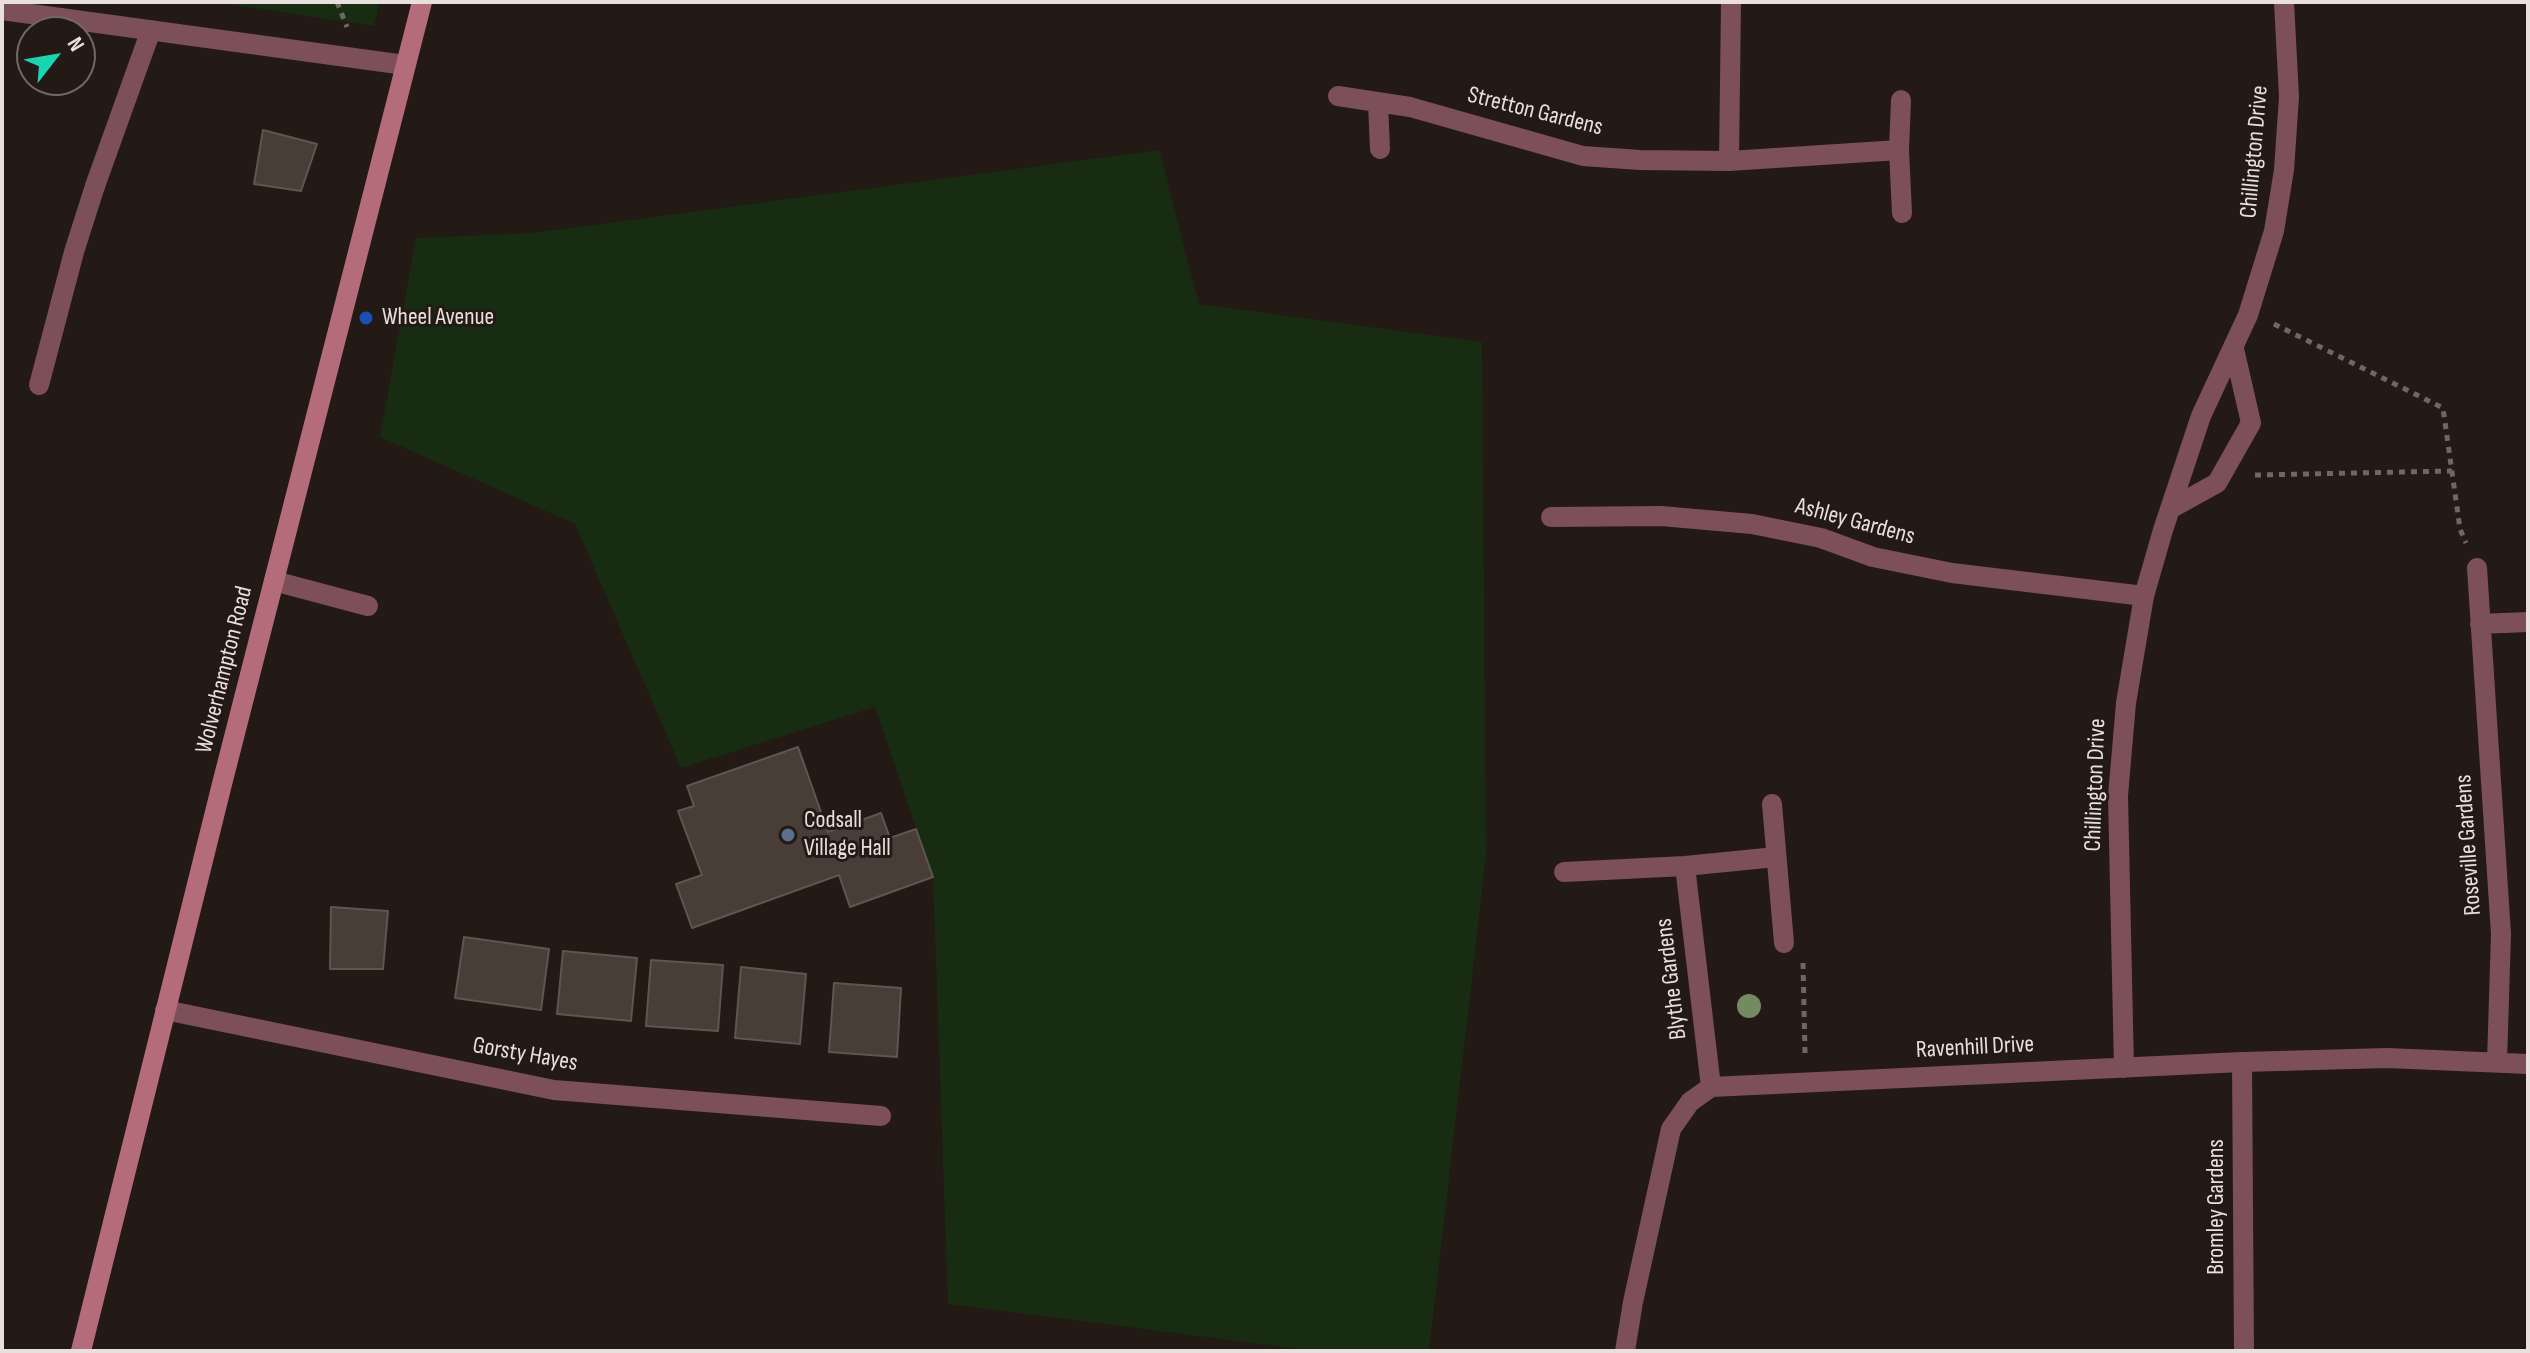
<!DOCTYPE html>
<style>
body{margin:0}
#map{position:relative;width:2530px;height:1353px;overflow:hidden;background:#231915;font-family:"Sofia Sans Condensed",sans-serif}
canvas{display:block}
.frame{position:absolute;inset:0;border:4px solid #e8e0dd;pointer-events:none}
.north{position:absolute;left:16px;top:16px;width:80px;height:80px;box-sizing:border-box;background:#231915;border:2px solid #726965;border-radius:50%;rotate:59deg;font-size:22px;font-weight:700;line-height:32px;text-align:center;color:#e8e0dd}
.north::after{content:'';display:block;margin:auto;width:28px;height:36px;background:#19d5b2;clip-path:polygon(50% 0,100% 100%,50% 72%,0 100%)}
</style>
<div id="map">
<canvas width="2530" height="1353"></canvas>
<div class="frame"></div>
<div class="north">N</div>
</div>
<script>
const ctx = document.querySelector('canvas').getContext('2d');
ctx.lineJoin = 'round';
function fillPath(path, color) { ctx.fillStyle = color; ctx.fill(path, 'evenodd'); }
const shape = rows => new Path2D(rows.map(r => 'M' + r).join(''));
function trace(path, color, width, dash) { ctx.strokeStyle = color; ctx.lineWidth = width; ctx.lineCap = dash ? 'butt' : 'round'; ctx.setLineDash(dash || []); ctx.stroke(path); }
function write(font, color, halo, rows, align = 'center') {
  ctx.font = font + ' "Sofia Sans Condensed",sans-serif'; ctx.lineWidth = 6; ctx.setLineDash([]); ctx.textBaseline = 'middle'; ctx.strokeStyle = halo; ctx.fillStyle = color; for (const [text, x, y, turn = 0] of rows) {
    ctx.save(); ctx.translate(x, y); ctx.rotate((+turn || 0) * Math.PI / 180); ctx.textAlign = isNaN(turn) ? turn : align; if (halo) ctx.strokeText(text, 0, 0); ctx.fillText(text, 0, 0); ctx.restore();
  }
}
const green = shape([
 [214,2,380,2,374,26],
 [1159,150,1199,304,1482,342,1486,856,1429,1351,1315,1351,948,1304,933,878,875,707,681,768,575,524,380,437,416,238,532,233]
]);
const building = shape([
 [263,130,317,144,301,191,254,184,263,130],
 [798,747,828,832,881,813,890,838,916,829,933,877,850,907,839,875,692,928,676,884,702,875,678,811,694,806,687,786,798,747],
 [331,907,388,911,383,969,330,969,331,907],
 [464,937,549,949,541,1010,455,998,464,937],
 [563,951,637,958,631,1021,557,1014,563,951],
 [651,960,723,965,718,1031,646,1026,651,960],
 [741,967,806,974,800,1044,735,1038,741,967],
 [834,983,901,988,897,1057,829,1052,834,983]
]);
const path = shape([
 [337,2,347,27],
 [2274,324,2443,408,2460,529,2466,543],
 [2255,475,2452,471],
 [1803,963,1805,1053]
]);
const lane = shape([
 [39,385,74,252,95,186],
 [274,581,368,606],
 [1772,804,1784,943]
]);
const street = shape([
 [2,10,405,65],
 [1338,96,1410,107,1583,156,1640,160,1729,161,1899,150,1901,100],
 [1378,103,1380,149],
 [1899,150,1902,213],
 [1729,161,1731,2],
 [95,186,151,30],
 [2170,509,2217,483,2251,423,2234,349],
 [1551,517,1661,516,1752,524,1821,538,1873,557,1952,573,2144,596],
 [2477,568,2501,934,2497,1062],
 [2480,624,2528,622],
 [1564,872,1685,866],
 [165,1010,554,1090,881,1116],
 [2242,1062,2244,1351],
 [2124,1068,2118,796,2126,703,2144,596,2163,530,2201,416,2248,315,2274,231,2284,170,2289,97,2284,2],
 [1711,1087,1685,866,1776,857],
 [1625,1351,1633,1302,1671,1129,1690,1102,1711,1087,2242,1062,2387,1058,2528,1064]
]);
const secondary = shape([
 [81,1351,222,784,422,2]
]);
const trees = [
 [1749,1006]
];
const markers = [
 [366,318,8,"#1a4fb4"],
 [788,835,8,"#5c6f8a"]
];
const streetNames = [
 ["Stretton Gardens",1535,112,14],
 ["Chillington Drive",2255,152,-85],
 ["Ashley Gardens",1855,522,15],
 ["Wolverhampton Road",225,670,-76],
 ["Chillington Drive",2096,785,-88],
 ["Roseville Gardens",2469,845,-94],
 ["Blythe Gardens",1672,979,-97],
 ["Ravenhill Drive",1975,1048,-3],
 ["Gorsty Hayes",525,1055,10],
 ["Bromley Gardens",2217,1207,-90]
];
const poiNames = [
 ["Wheel Avenue",382,318],
 ["Codsall",804,821],
 ["Village Hall",804,849]
];
fillPath(green, '#172c11');
fillPath(building, '#493d38');
trace(building, '#61554f', 2);
trace(path, '#706663', 5, [6, 6]);
trace(lane, '#7d4f58', 20);
trace(street, '#7d4f58', 20);
trace(secondary, '#b56c7a', 20);
ctx.fillStyle = '#728b63';
for (const [x, y] of trees) { ctx.beginPath(); ctx.arc(x, y, 12, 0, 2 * Math.PI); ctx.fill(); }
for (const [x, y, r, color] of markers) { const dot = new Path2D(); dot.arc(x, y, r, 0, 2 * Math.PI); ctx.fillStyle = color; ctx.fill(dot); trace(dot, '#231915', 3); }
write('24px', '#e8e0dd', '#231915', streetNames);
write('24px', '#e8e0dd', '#231915', poiNames, 'left');
</script>
